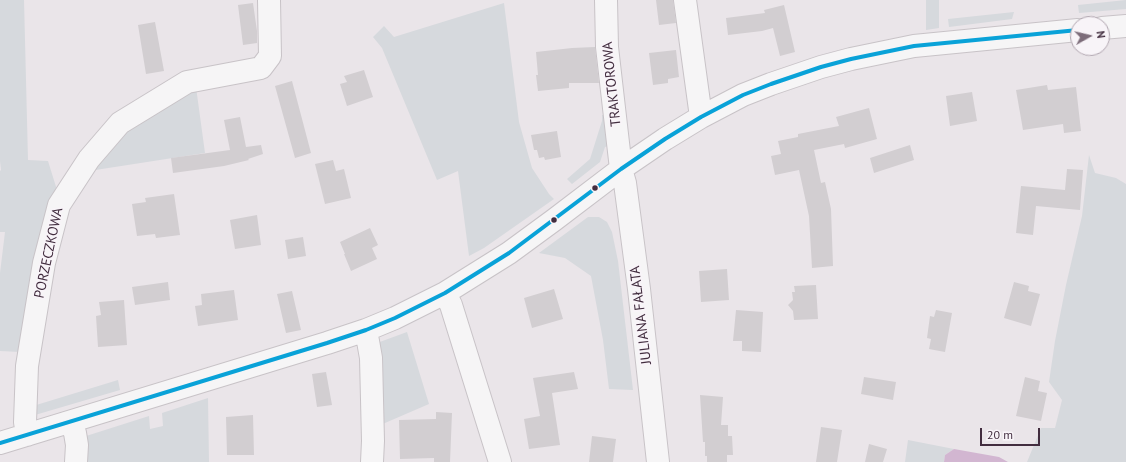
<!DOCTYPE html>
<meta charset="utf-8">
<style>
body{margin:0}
#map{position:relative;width:1126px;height:462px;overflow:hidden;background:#eae5e9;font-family:"PT Sans",sans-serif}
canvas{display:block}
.north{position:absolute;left:1070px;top:16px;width:40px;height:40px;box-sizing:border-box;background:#f8f4f8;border:1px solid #afa4ae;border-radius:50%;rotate:82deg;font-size:11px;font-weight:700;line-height:16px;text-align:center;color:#422d3f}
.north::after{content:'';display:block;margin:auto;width:14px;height:18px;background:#7d6d7a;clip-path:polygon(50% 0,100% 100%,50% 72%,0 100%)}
.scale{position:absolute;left:980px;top:428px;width:60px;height:18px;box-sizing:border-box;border:2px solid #422d3f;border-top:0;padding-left:5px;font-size:12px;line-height:14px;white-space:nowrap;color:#422d3f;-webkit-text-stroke:3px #f8f4f8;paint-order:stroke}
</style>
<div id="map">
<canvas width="1126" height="462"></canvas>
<div class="north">N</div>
<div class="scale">20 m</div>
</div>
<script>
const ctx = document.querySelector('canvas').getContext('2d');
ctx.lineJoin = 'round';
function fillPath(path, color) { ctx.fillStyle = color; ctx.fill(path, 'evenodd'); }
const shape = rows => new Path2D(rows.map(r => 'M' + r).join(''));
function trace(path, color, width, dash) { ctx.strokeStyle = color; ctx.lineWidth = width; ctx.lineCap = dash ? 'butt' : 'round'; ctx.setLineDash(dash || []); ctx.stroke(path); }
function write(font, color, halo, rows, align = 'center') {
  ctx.font = font + ' "PT Sans",sans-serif'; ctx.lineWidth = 4; ctx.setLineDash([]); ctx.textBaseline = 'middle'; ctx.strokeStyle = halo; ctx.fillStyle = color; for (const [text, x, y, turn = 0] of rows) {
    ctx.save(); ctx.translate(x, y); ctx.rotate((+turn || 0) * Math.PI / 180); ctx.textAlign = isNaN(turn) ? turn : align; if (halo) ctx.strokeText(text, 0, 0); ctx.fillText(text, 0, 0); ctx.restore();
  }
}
const green = shape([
 [0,0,24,0,28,160,48,161,57,190,43,221,20,352,0,351,0,273,5,232,0,232,0,171,1,170,0,161],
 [926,0,939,0,939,28,926,30],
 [1126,0,1126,9,1079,13,1078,5],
 [504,3,519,122,532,168,549,194,554,199,484,248,469,256,458,171,437,180,382,48,373,37,384,26,394,37],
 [1014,12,1012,19,949,27,948,19],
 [196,87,205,153,89,171,122,132],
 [609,114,611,145,605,147,600,162,572,184,567,179,590,159,602,121,602,115],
 [1089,155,1095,173,1116,178,1126,184,1126,462,1027,462,1041,428,1055,428,1062,400,1049,382,1055,341,1066,285,1082,216],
 [588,217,599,217,607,222,612,232,618,261,633,390,609,389,603,340,591,276,565,258,539,253],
 [407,332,429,404,378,426,377,343],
 [118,380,120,390,35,415,33,406],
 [208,398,209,462,81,462,83,437,149,416,150,429,163,426,162,413],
 [908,440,954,449,945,455,944,462,905,462]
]);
const water = shape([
 [954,449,999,457,1008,462,944,462,945,455]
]);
const building = shape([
 [656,0,673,0,676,23,659,25],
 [253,3,257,31,257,43,243,45,238,5],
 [784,5,795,52,780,56,773,28,762,31,728,35,726,18,765,13,764,10],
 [155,22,164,71,146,74,138,25],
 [595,47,599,83,569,83,569,88,538,91,536,75,538,75,536,52,572,48],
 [676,50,679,77,668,79,668,83,653,85,649,53],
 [364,70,373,97,347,106,340,84,347,82,344,76],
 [292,81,311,153,295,158,275,86],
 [1047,85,1048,90,1076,87,1081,131,1064,133,1063,124,1023,130,1016,90],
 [972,92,977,121,950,126,946,96],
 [869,108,877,139,845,148,844,144,814,150,821,183,825,182,831,209,833,266,812,268,809,216,799,170,775,175,771,156,781,154,778,141,798,137,798,134,839,126,836,117],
 [240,117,246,147,261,145,263,154,248,159,249,160,224,166,173,173,171,158,230,150,224,120],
 [557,131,561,157,545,160,544,157,539,158,537,150,534,150,531,135],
 [910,145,914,160,874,173,870,158],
 [333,160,336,171,344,169,351,198,325,204,315,164],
 [1067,169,1083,170,1080,210,1036,206,1033,235,1016,233,1021,186,1065,190],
 [174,194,180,235,156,238,155,234,137,236,132,204,146,202,145,198],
 [257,215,261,245,235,249,230,220],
 [370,228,378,245,372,248,377,259,351,271,344,254,345,254,340,242],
 [303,237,306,256,288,259,285,240],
 [727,269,729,300,701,302,699,271],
 [168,282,170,300,135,305,132,287],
 [1014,282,1029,286,1028,291,1040,294,1031,326,1004,318],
 [816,285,818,319,794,320,793,311,788,305,793,300,792,292,795,292,794,286],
 [554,289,563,319,532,328,524,298],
 [234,290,238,320,198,326,195,306,202,305,201,294],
 [292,291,301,330,286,333,277,294],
 [124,300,127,345,98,347,96,316,101,315,99,302],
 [736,310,763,312,761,352,742,351,742,341,733,341],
 [936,310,952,313,945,352,929,349,931,339,927,338,930,316,934,317],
 [326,372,332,405,317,407,312,374],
 [574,372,578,389,552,393,560,445,529,449,524,419,540,416,533,378],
 [864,377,896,382,893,400,861,394],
 [1025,377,1040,381,1038,391,1047,393,1041,421,1016,416],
 [700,395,723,397,721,425,728,425,728,436,732,436,733,455,727,455,727,462,707,462,707,456,705,456,705,442,703,442],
 [436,412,452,413,450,462,434,462,434,458,400,459,399,420,436,419],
 [253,415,254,455,227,455,226,417],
 [821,427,842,430,837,462,816,462],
 [592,436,616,439,613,462,589,462],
 [869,444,887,449,883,462,865,462]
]);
const minor = shape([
 [606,0,607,47,621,169,625,183,639,289,658,462],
 [685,0,701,117],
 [1102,28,1126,26],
 [445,293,451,305,500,462],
 [366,330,371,358,373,441,372,462],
 [70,422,75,433,77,445,76,462],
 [27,435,25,422,27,366,44,263,59,205,89,159,120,123,187,82,261,68,270,56,269,0],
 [0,443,327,343,366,330,395,318,445,293,509,253,554,220,621,169,665,139,701,117,743,95,771,84,821,67,851,59,914,46,1078,30]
]);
const bus1 = shape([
 [0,443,327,343,366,330,395,318,445,293,509,253,621,169,665,139,701,117,743,95,771,84,821,67,851,59,914,46,1078,30]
]);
const markers = [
 [595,188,3.5,"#422d3f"],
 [554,220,3.5,"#422d3f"]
];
const streetNames = [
 ["TRAKTOROWA",612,84,-96],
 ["PORZECZKOWA",49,253,-78],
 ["JULIANA FAŁATA",641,315,-97]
];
fillPath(green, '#d6d9dd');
fillPath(water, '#d2b6d1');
fillPath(building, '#d2ced1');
trace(minor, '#c8c3c7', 24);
trace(minor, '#f6f5f6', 22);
trace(bus1, '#09a2d8', 4);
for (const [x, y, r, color] of markers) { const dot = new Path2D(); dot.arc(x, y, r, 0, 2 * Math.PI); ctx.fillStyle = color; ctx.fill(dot); trace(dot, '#f8f4f8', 1.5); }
write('14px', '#422d3f', '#f8f4f8', streetNames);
</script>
